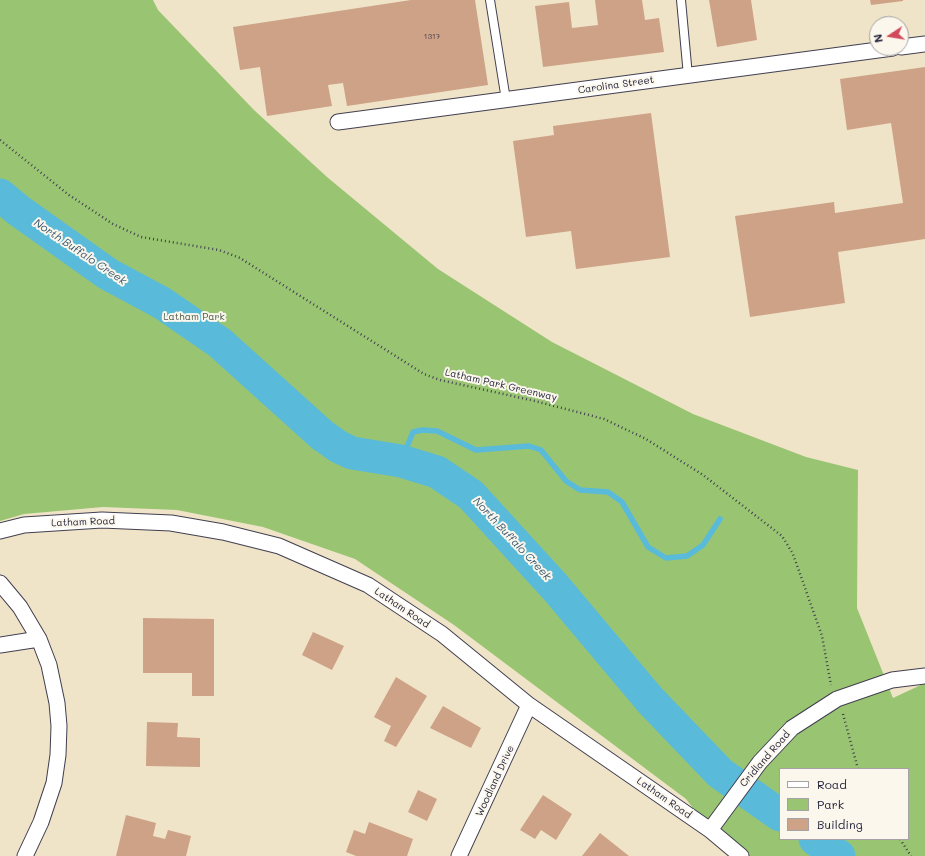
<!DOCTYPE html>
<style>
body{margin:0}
#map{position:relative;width:925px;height:856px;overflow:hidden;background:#f0e4c8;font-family:Mali,sans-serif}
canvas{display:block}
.legend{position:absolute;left:779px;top:768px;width:130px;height:72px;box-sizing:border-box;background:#fbf7ec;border:1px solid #a4a2a5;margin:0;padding:5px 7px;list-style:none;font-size:12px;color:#22223b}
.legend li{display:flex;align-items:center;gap:8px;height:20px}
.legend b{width:20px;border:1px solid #a4a2a5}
.north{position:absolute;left:869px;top:16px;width:40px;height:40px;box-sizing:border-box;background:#fbf7ec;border:1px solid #a4a2a5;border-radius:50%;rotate:258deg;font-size:11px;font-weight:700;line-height:16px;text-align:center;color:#22223b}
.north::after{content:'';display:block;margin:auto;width:14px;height:18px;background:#d1495b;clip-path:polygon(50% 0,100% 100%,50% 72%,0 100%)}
</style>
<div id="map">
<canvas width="925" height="856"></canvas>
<ul class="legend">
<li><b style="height:5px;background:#fff"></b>Road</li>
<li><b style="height:11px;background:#99c572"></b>Park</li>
<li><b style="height:11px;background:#cda287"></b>Building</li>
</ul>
<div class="north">N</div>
</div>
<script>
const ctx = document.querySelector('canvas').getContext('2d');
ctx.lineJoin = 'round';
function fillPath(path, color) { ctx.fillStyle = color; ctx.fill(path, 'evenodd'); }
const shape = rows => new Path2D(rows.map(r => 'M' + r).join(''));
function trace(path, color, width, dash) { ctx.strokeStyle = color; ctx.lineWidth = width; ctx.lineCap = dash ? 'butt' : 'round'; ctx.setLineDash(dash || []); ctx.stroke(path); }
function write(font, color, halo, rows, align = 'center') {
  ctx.font = font + ' Mali,sans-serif'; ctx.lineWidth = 4; ctx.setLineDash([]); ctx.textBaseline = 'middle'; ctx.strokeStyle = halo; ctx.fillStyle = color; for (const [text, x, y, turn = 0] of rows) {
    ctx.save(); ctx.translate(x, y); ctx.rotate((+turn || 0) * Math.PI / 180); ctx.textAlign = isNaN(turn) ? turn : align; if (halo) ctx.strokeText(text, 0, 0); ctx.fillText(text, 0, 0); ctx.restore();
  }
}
const green = shape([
 [0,0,153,0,158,10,254,110,327,177,438,269,552,342,693,414,806,457,858,470,857,608,893,698,925,683,925,856,741,856,710,830,686,799,454,625,355,559,263,527,177,510,103,507,24,514,0,521],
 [780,769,908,769,908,839,780,839]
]);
const stream = shape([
 [401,461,413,432,422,430,437,431,476,450,529,446,541,450,566,481,580,490,608,492,622,502,648,547,666,558,687,556,703,545,720,519]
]);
const river = shape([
 [0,195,18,210,108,274,162,303,220,343,322,435,339,447,352,453,401,461,437,472,471,495,555,587,650,700,720,773,780,815],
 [815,839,839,856]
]);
const building = shape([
 [411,0,475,0,488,85,347,106,343,83,328,85,332,106,267,116,260,67,240,70,233,27],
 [595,0,642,0,645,20,659,18,664,52,543,67,535,6,569,2,572,28,598,25],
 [709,0,751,0,757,40,717,47],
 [870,0,903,0,903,1,871,5],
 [925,67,925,239,838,252,845,303,750,317,735,216,834,202,835,213,903,203,891,123,847,130,840,79],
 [651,113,670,257,576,269,571,231,526,237,513,141,554,135,553,126],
 [143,618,214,619,214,696,192,696,192,673,143,673],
 [313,632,344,646,332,670,302,655],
 [396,677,427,696,396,747,384,741,391,726,374,717],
 [443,706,481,728,471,748,430,728],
 [147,722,178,723,177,737,200,738,200,767,146,766],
 [418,790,437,799,427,821,408,812],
 [543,795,572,814,556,840,541,830,535,839,520,830],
 [126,815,156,823,153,836,165,839,168,830,191,836,186,856,116,856],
 [369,822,413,839,407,856,356,856,346,852,354,830,365,834],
 [600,833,629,856,582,856]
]);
const path = shape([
 [0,140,69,195,113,224,141,237,219,250,240,258,424,374,440,380,535,401,604,419,646,439,703,475,782,536,793,554,822,636,831,685],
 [843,714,858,769],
 [900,839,911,856]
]);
const service = shape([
 [490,0,506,100],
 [681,0,688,76]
]);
const minor = shape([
 [901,47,925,44],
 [338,122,893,48],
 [0,531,24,525,102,520,171,523,223,532,279,546,368,585,442,634,529,705,710,830,741,856],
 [0,583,20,607,39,639,49,665,57,703,59,726,58,755,54,783,41,822,25,856],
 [0,645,39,639],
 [710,830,760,762,792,728,837,699,892,680,925,676],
 [459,856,529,705]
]);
const numberNames = [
 ["1317",432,37]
];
const streetNames = [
 ["Carolina Street",616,85,-8],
 ["Latham Park Greenway",501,385,13],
 ["Latham Road",83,522,-2],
 ["Latham Road",402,608,34],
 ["Cridland Road",765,759,-49],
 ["Woodland Drive",495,781,-65],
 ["Latham Road",664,798,35]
];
const parkNames = [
 ["Latham Park",194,317]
];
const waterNames = [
 ["North Buffalo Creek",80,252,34],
 ["North Buffalo Creek",512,539,47]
];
fillPath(green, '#99c572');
trace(stream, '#5abad9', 5.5);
trace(river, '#5abad9', 33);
fillPath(building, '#cda287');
trace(service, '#413f50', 10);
trace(minor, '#413f50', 17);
trace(path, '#413f50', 2.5, [1, 3]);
trace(service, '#fff', 8);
trace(minor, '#fff', 15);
write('8px', '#4d424e', null, numberNames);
write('10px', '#22223b', '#fbf7ec', streetNames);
write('10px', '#4c5b4e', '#fbf7ec', parkNames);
write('italic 11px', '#365772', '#fbf7ec', waterNames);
</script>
